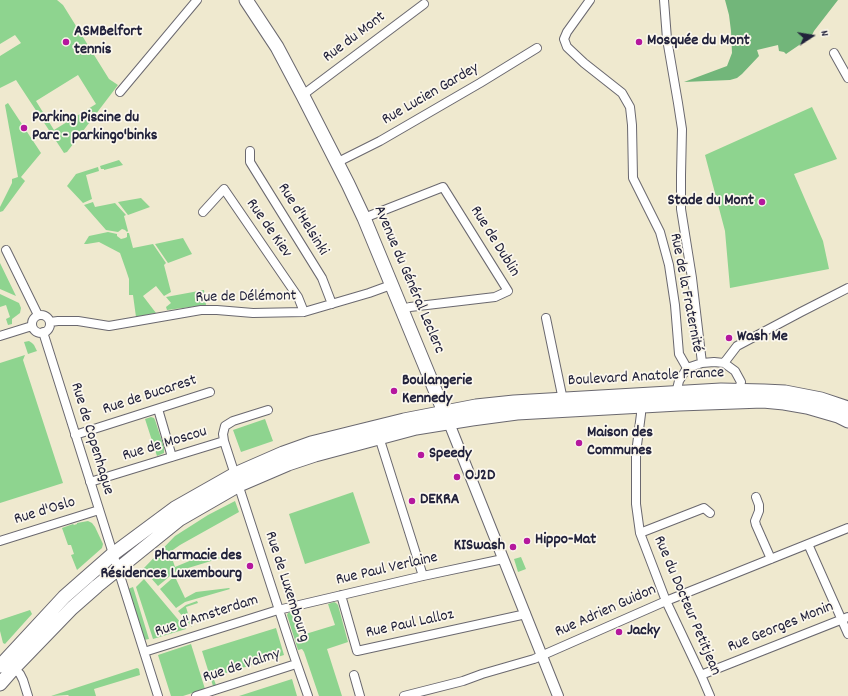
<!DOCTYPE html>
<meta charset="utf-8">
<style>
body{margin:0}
#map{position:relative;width:848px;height:696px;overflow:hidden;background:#efe9cf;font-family:Dekko,sans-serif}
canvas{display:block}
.north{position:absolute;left:792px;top:16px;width:40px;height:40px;-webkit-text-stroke:3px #fbf7ec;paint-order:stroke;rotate:78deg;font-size:11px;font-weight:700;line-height:16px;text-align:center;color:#22223b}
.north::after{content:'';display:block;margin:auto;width:14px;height:18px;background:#22223b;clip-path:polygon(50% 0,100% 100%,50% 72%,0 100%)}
</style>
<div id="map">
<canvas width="848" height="696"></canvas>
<div class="north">N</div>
</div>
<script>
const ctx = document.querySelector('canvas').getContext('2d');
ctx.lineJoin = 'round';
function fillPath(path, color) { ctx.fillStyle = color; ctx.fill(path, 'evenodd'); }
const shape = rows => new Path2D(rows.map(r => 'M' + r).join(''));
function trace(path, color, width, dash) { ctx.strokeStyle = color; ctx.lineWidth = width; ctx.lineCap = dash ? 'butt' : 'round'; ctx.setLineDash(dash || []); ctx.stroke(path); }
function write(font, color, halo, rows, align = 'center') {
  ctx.font = font + ' Dekko,sans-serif'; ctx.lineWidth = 3.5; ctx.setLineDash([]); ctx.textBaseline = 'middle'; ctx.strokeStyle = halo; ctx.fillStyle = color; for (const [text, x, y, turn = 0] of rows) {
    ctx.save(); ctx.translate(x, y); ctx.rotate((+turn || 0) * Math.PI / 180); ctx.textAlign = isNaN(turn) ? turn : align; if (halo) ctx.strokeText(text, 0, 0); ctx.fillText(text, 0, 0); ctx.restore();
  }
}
const green = shape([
 [0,0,57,0,63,5,109,79,118,85,67,152,64,153,16,80,0,88,0,56,21,43,15,35,0,44],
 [78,75,96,104,54,130,36,101],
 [8,103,41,153,21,177,25,181,3,211,0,212,0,207,12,183,12,179,18,177,5,105],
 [812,107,837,159,794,174,823,241,829,269,730,288,725,231,705,155],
 [119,160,123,165,104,170,104,169,101,169,100,166],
 [98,167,99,171,86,175,92,199,83,203,67,186,76,174],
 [141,198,150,207,128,215,118,202],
 [93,202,95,207,115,203,126,215,124,216,128,231,127,232,125,230,122,229,118,232,106,230,84,205],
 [108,232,117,234,117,236,121,239,125,238,127,237,127,233,129,233,133,248,153,244,166,263,164,265,171,292,164,296,156,286,143,296,156,313,136,317,133,295,129,295,129,279,126,270,120,253,99,242,87,244,84,244,89,236],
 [183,238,192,254,168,263,155,244],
 [0,263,16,296,0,289],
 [204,290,206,305,167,310,166,307,171,303,166,297],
 [0,294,19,303,21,308,20,313,12,319,12,324,8,325,6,319,10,317,6,305,0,307],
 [29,341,32,343,34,345,37,351,28,354,24,342],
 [25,355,23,360,63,483,0,503,0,363],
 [151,417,154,418,155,420,164,447,164,453,157,456,145,419],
 [265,419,273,441,241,452,233,430],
 [353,492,370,543,305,564,289,514],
 [235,501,239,512,180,545,170,552,175,567,199,557,214,556,215,558,220,557,221,558,175,572,158,586,143,569,175,536,208,515],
 [88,521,92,523,95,527,103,544,102,548,77,570,71,555,74,554,71,545,68,545,62,528,73,524,74,525,77,524,77,523],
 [521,557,526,569,518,572,514,559],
 [187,571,188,573,176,579,185,598,196,592,229,588,230,589,185,602,176,608,160,589,176,575],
 [144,579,186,629,153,639,136,587],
 [133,587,149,639,144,640,128,589],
 [197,601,198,603,186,607,192,627,178,611,186,605],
 [334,602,336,603,338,605,348,642,327,649,342,696,319,696,304,652,302,649,298,650,287,615,288,613,291,612,299,636,335,625,328,604],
 [30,610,32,614,5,644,3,643,0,631,0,620],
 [276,628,284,655,213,677,216,685,213,686,202,651],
 [191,644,205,689,183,696,171,696,158,655],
 [137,668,139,669,140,675,94,689,96,696,69,696,68,695,51,696],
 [292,679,297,696,239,696]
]);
const forest = shape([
 [725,0,838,0,814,31,810,39,808,39,786,54,784,52,779,51,778,45,757,50,759,56,742,74,737,78,730,80,684,82,727,66,732,53,731,31,729,15]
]);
const minor = shape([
 [590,0,567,32,564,39,567,47,584,63,622,93,630,107,632,125,633,178,660,232,669,265,675,305,679,354,687,368],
 [664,0,667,39,678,103,682,129,681,175,681,209,692,278,702,363],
 [834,53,848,78],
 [120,92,197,0],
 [303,96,308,91,424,4],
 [250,151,250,162,322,278,332,304],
 [338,162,380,141,480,83,537,48],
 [203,212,224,189,298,297,304,312],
 [364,218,443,187,508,291,495,297,410,307,402,309],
 [6,250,38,315],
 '32 324a9 9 0 1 1 18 0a9 9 0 1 1-18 0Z',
 [546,318,563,400],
 [50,322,58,321,78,321,109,326,201,310,217,310,253,313,304,312,369,293,391,285],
 [43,332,158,696],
 [0,336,32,326],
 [724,363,737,346,801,312,848,288],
 [677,396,676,393,679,381,687,368,702,363,714,362,724,363,735,371,741,382,739,390,738,393],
 [641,406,641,414,636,453,636,504,640,533,666,601,701,675,710,696],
 [158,409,172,457],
 [75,435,210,392],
 [379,437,423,576],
 [224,441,293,653,308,696],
 [90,482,224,441,223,434,225,426,233,421,268,410],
 [756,497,759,505,759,511,755,521,756,525,771,559],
 [640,533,704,508,710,513],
 [0,541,99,510],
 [808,544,848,634],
 [341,595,357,651,526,614],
 [144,652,278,610,423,576,503,559],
 [14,668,20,674,23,680,28,696],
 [354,675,360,696],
 [701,675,848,617],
 [196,696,296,664],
 [404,696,463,681,482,674,534,659,666,601,848,528]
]);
const tertiary = shape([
 [449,423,558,696]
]);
const primary = shape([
 [246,0,277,47,303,96,348,184,364,218,447,419],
 [0,666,64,597,113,554,175,508,235,474,283,453,311,443,404,420,476,406,514,402,721,390,764,391,785,392,821,399,848,408],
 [0,684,14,668,72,608,97,586,180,519,239,485,288,464,315,455,416,428,472,419,517,413,679,404,763,401,784,403,807,407,838,416,848,421]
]);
const markers = [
 [66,42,4,"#b5179e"],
 [639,42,4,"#b5179e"],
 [24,128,4,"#b5179e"],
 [762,202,4,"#b5179e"],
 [729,338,4,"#b5179e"],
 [394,391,4,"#b5179e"],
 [579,443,4,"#b5179e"],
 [421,455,4,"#b5179e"],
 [457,477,4,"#b5179e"],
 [412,501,4,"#b5179e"],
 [527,541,4,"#b5179e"],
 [513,547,4,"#b5179e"],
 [250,566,4,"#b5179e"],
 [619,632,4,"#b5179e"]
];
const poiNames = [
 ["ASMBelfort",74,33],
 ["tennis",74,51],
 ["Mosquée du Mont",647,42],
 ["Parking Piscine du",32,119],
 ["Parc - parkingo'binks",32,137],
 ["Stade du Mont",754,202,"right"],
 ["Wash Me",737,338],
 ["Boulangerie",402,382],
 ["Kennedy",402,400],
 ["Maison des",587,434],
 ["Communes",587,452],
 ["Speedy",429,455],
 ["OJ2D",465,477],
 ["DEKRA",420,501],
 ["Hippo-Mat",535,541],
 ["KISwash",505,547,"right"],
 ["Pharmacie des",242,557,"right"],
 ["Résidences Luxembourg",242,575,"right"],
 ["Jacky",627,632]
];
const streetNames = [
 ["Rue du Mont",355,38,-37],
 ["Rue Lucien Gardey",431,95,-30],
 ["Rue d'Helsinki",302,220,58],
 ["Rue de Kiev",268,229,55],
 ["Rue de Dublin",494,242,58],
 ["Avenue du Général Leclerc",408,280,67],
 ["Rue de la Fraternité",685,293,79],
 ["Rue de Délémont",246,298,-1],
 ["Boulevard Anatole France",646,378,-3],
 ["Rue de Bucarest",150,396,-18],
 ["Rue de Copenhague",91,439,73],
 ["Rue de Moscou",165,445,-17],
 ["Rue d'Oslo",45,512,-17],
 ["Rue Paul Verlaine",387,570,-13],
 ["Rue de Luxembourg",286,587,72],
 ["Rue du Docteur Petitjean",686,606,67],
 ["Rue Adrien Guidon",606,612,-24],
 ["Rue d'Amsterdam",207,617,-18],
 ["Rue Paul Lalloz",410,625,-12],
 ["Rue Georges Monin",781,628,-22],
 ["Rue de Valmy",242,667,-18]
];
fillPath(green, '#8ed48f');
fillPath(forest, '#72b67a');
trace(minor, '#6a686f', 10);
trace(tertiary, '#6a686f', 12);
trace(primary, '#6a686f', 15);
trace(minor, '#fff', 8);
trace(tertiary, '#fff', 10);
trace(primary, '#fff', 13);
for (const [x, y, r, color] of markers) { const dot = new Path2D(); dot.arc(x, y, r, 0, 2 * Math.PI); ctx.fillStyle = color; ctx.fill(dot); trace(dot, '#fbf7ec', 1.5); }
write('bold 16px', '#22223b', '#fbf7ec', poiNames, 'left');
write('16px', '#22223b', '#fbf7ec', streetNames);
</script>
